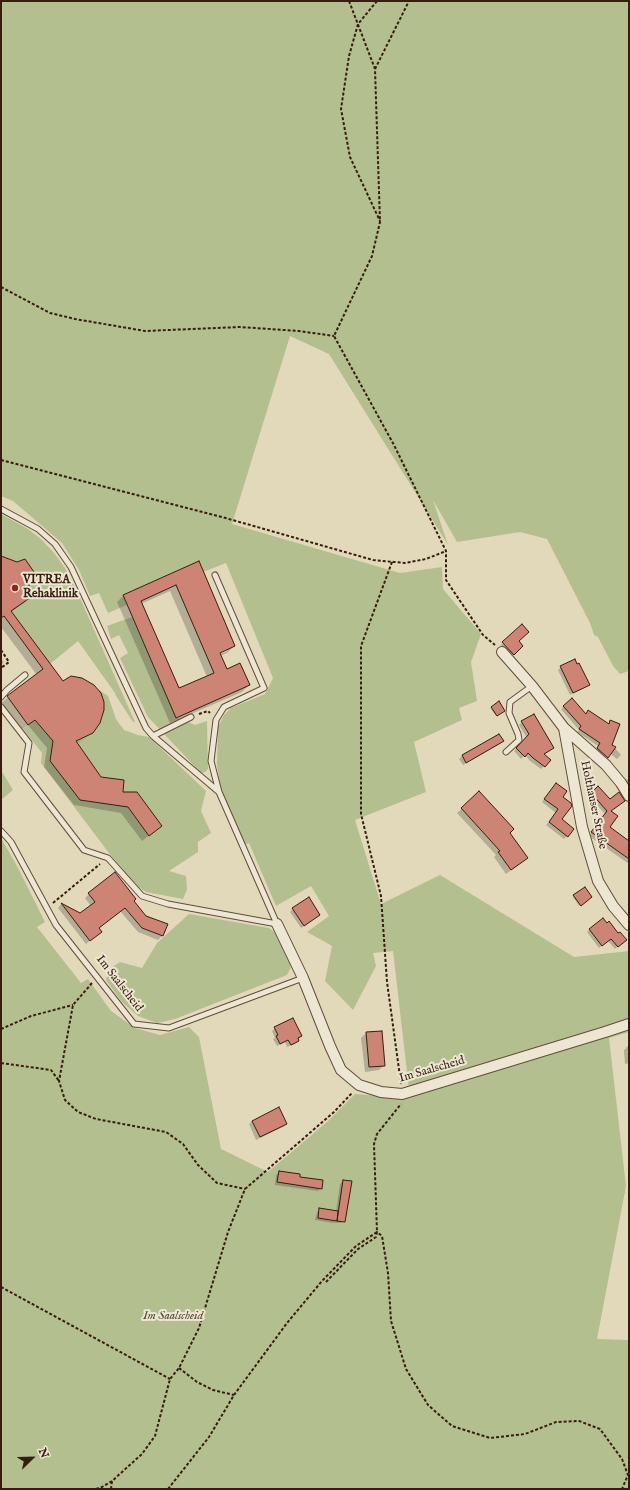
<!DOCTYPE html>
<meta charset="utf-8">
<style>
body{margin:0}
#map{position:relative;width:630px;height:1490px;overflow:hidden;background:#e2d9bb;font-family:"IM FELL English",serif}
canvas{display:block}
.frame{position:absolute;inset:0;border:2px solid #381d0f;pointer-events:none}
.north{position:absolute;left:12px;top:1438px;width:40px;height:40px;-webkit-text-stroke:3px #ece6d3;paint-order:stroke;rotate:67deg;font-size:11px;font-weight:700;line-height:16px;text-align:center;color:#381d0f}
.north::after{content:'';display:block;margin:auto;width:14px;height:18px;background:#381d0f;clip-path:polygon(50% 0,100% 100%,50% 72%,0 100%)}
</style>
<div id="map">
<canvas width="630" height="1490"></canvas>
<div class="frame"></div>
<div class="north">N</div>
</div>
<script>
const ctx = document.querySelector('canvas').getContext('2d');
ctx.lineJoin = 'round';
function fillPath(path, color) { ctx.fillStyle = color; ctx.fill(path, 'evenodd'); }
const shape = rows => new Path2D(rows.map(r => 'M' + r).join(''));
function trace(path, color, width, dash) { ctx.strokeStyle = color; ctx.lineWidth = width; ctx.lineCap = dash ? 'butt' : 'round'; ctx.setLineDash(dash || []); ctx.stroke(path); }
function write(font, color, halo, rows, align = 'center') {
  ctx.font = font + ' "IM FELL English",serif'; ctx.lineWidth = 4; ctx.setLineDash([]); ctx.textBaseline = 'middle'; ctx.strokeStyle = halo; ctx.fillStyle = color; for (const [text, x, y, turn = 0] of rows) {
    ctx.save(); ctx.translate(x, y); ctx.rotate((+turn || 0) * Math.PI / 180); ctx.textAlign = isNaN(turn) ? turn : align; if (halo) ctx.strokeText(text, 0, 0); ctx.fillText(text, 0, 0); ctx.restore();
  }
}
const green = shape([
 [1,1,629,1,629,671,620,674,613,666,598,637,594,635,590,623,547,539,520,532,457,542,433,500,448,545,329,354,290,336,232,524,400,573,442,567,443,589,481,634,471,662,477,701,459,708,462,720,414,742,426,792,355,820,381,904,440,875,574,957,629,951,629,1032,609,1038,626,1186,597,1339,629,1340,629,1489,1,1489,1,838,17,866,45,922,37,927,81,983,88,979,111,1011,135,1028,160,1035,189,1027,199,1037,221,1149,268,1172,328,1121,355,1094,410,1098,393,951,373,953,376,966,353,1010,325,981,332,946,307,932,329,916,311,886,276,906,249,843,244,845,221,793,217,764,218,727,224,715,231,708,265,694,273,678,226,563,203,572,198,562,123,595,127,605,108,613,99,593,90,596,79,570,62,543,13,501,1,496],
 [1,514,28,529,41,539,54,553,65,568,76,589,135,722,133,722,116,696,115,693,78,641,50,664,11,611,31,597,28,579,34,572,25,559,17,562,1,556],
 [132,617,176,717,195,725,207,721,208,769,205,772,201,773,148,717,120,658,128,653,119,635,111,639,107,626],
 [98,689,108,696,116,719,124,730,138,735,149,737,206,791,201,811,211,833,198,842,198,852,169,871,186,876,187,890,183,899,146,892,135,885,109,853,41,763,42,753,23,729,35,720,53,741,50,761,128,807,149,836,162,826,137,792,123,792,124,780,101,777,75,740,84,737,93,733,100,723,103,716,104,706],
 [1,770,13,790,1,800],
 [189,914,269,928,278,935,288,958,291,967,287,975,175,1019,157,1023,138,1016,121,1001,106,980,109,969,120,962,142,968,157,943]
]);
const shadow = shape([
 [1,557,27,579,30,597,24,603,11,612,63,683,75,677,89,682,97,690,71,743,72,744,88,737,77,743,100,778,122,793,161,826,142,841,121,813,74,805,44,767,47,748,28,725,21,730,1,703,37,675,1,627],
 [198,563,234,646,227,653,220,656,226,670,249,685,242,692,170,723,117,602,123,596],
 [170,591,207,677,178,689,141,604],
 [227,649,227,651,216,656,215,654],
 [522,625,518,641,522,646,510,657,500,646],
 [1,659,4,662,1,665],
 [561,667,588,685,570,695,558,670],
 [572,700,586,714,589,711,592,720,621,755,617,759,608,752,604,759,595,751,598,746,577,732,579,730,561,709],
 [492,707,503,712,496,716,491,709],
 [522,722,553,748,544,755,550,760,541,769,530,761,525,755,521,759,514,751,527,738,519,725],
 [499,735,503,741,500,744,463,765,459,759,462,756],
 [629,778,629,791,624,783],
 [556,784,560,819,567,836,564,839,546,825,556,813,542,802],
 [598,788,610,811,608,827,629,844,629,864,589,836,605,814,589,796],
 [479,793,527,858,506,874,494,857,496,855,457,813],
 [89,894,133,901,146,917,166,924,162,936,158,940,138,932,120,911,98,928,97,935,86,944,58,908,61,904,80,915,91,906,85,898],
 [574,896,590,897,579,906,573,897],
 [293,909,319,915,301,928,290,912],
 [602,919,625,940,615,949,608,941,599,948,587,932],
 [275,1028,301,1036,295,1044,287,1047,285,1042,277,1046,273,1039,275,1038,272,1031],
 [366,1033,384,1065,379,1070,365,1072,361,1038],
 [629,1045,629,1063,625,1064,624,1050],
 [279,1109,286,1124,283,1127,256,1140,249,1124,252,1121],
 [279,1172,299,1178,321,1188,318,1191,275,1185,276,1175],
 [343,1181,344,1220,341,1223,334,1223,335,1221,333,1223,315,1220,317,1212,320,1209,336,1212,340,1184]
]);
const building = shape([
 [1,556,17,562,25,559,34,572,28,579,31,597,11,611,63,681,71,676,82,678,94,685,101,693,104,702,104,710,100,723,93,733,76,741,101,777,124,780,123,792,137,792,162,826,149,836,128,807,80,800,50,761,53,741,35,720,28,725,7,696,43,669,4,616,1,618,1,556],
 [199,561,235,646,220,653,227,669,240,663,250,685,176,718,123,595,199,561],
 [176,585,214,673,179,688,141,601,176,585],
 [522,624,529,632,519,641,523,646,514,655,502,642,522,624],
 [575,659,577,664,579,663,590,685,573,693,560,666,575,659],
 [572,698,586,714,588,710,609,724,610,720,620,724,612,745,616,747,608,758,597,748,600,743,579,729,581,726,563,706,572,698],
 [499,701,505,711,497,716,491,707,499,701],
 [534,714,554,748,544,754,551,760,545,767,533,758,528,753,525,757,516,748,529,734,521,721,534,714],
 [499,734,504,741,466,763,462,755,499,734],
 [556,783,567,791,563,797,571,803,572,806,562,819,574,829,568,837,549,822,558,809,544,799,556,783],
 [598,786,610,799,619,792,625,801,611,811,618,816,610,827,629,841,629,859,591,832,607,811,591,793,598,786],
 [479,791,514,829,510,833,528,858,511,870,498,852,500,851,461,808,479,791],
 [115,872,136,899,134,901,146,916,168,924,163,936,142,928,125,908,99,928,102,932,90,941,61,903,80,913,95,902,88,893,115,872],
 [585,887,592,897,581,906,573,895,585,887],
 [309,897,320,915,304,926,292,908,309,897],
 [603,918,607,923,609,921,618,933,620,932,627,940,618,947,611,939,602,946,589,929,603,918],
 [293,1018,302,1036,298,1038,299,1041,291,1045,288,1040,280,1044,276,1036,278,1035,274,1027,293,1018],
 [382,1031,385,1066,369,1067,366,1032,382,1031],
 [279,1107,287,1124,260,1137,252,1121,279,1107],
 [279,1171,300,1174,300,1177,323,1180,322,1189,277,1182,279,1171],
 [343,1180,352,1181,345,1222,337,1221,343,1180],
 [319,1208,338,1211,337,1221,318,1218,319,1208]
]);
const path = shape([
 [349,1,375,69,380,222,372,256,334,336,394,445,446,551,446,580,483,635,495,645],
 [377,1,358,24,349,56,341,109,350,157,380,221],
 [375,69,409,1],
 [1,287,50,313,75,319,145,331,240,327,299,331,334,336],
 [1,460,222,517,373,560,405,563,426,559,446,551],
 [392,562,361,646,361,814,381,896,387,982,401,1084],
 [1,650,9,662,1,668],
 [199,714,208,711,210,713],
 [53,903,100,864],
 [92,983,73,1005,59,1081,65,1100,78,1112,96,1119,166,1132,183,1144,198,1165,217,1183,245,1189],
 [1,1029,31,1016,73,1005],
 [1,1063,51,1070,59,1081],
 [326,1282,358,1249,376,1237,377,1232,382,1236,388,1273,391,1321,406,1369,428,1405,452,1426,490,1438,525,1434,556,1422,579,1421,600,1429,622,1459,628,1475,622,1489],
 [1,1287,170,1379],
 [179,1368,197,1382,213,1390,234,1395],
 [96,1489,102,1487,112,1481,142,1454,155,1436,170,1379,179,1368,199,1328,228,1232,245,1189,334,1112,352,1093],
 [111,1489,112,1481],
 [168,1489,209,1437,234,1395,287,1323,322,1281,356,1246,377,1232,374,1144,377,1134,401,1104]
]);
const service = shape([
 [1,509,38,529,55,544,71,567,146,728,153,736,219,792],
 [215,575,264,688,224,707,216,720,211,761,219,792,277,924],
 [1,697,7,690,25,675],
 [1,707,29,743,24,772,84,850,108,858,142,896,168,904,277,924],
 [153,736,191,717],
 [506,752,519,740,518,734,509,713,510,702,532,686],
 [1,831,11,842,56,925,134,1024,169,1028,303,978]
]);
const minor = shape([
 [502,652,532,686,564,728,582,827,598,881,613,906,629,925],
 [564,728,606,765,621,783,629,796],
 [277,924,303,978,330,1046,341,1070,359,1085,381,1092,402,1094,605,1032,629,1024]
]);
const markers = [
 [15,588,4,"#8f2418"]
];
const poiNames = [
 ["VITREA",23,581],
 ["Rehaklinik",23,595]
];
const streetNames = [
 ["Holthauser Straße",593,805,78],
 ["Im Saalscheid",119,984,52],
 ["Im Saalscheid",432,1070,-16]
];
const parkNames = [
 ["Im Saalscheid",173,1317]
];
fillPath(green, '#b4bf90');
fillPath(shadow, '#0003');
fillPath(building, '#cd8474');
trace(building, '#381d0f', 1);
trace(service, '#624c3a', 7);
trace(minor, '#624c3a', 12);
trace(path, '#381d0f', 2, [3, 2]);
trace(service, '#ece6d3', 5);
trace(minor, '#ece6d3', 10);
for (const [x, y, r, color] of markers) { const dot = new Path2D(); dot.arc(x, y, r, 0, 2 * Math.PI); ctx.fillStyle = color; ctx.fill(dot); trace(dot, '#ece6d3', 1.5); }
write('bold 12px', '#381d0f', '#ece6d3', poiNames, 'left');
write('12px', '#381d0f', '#ece6d3', streetNames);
write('italic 12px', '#57462f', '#ece6d3', parkNames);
</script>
